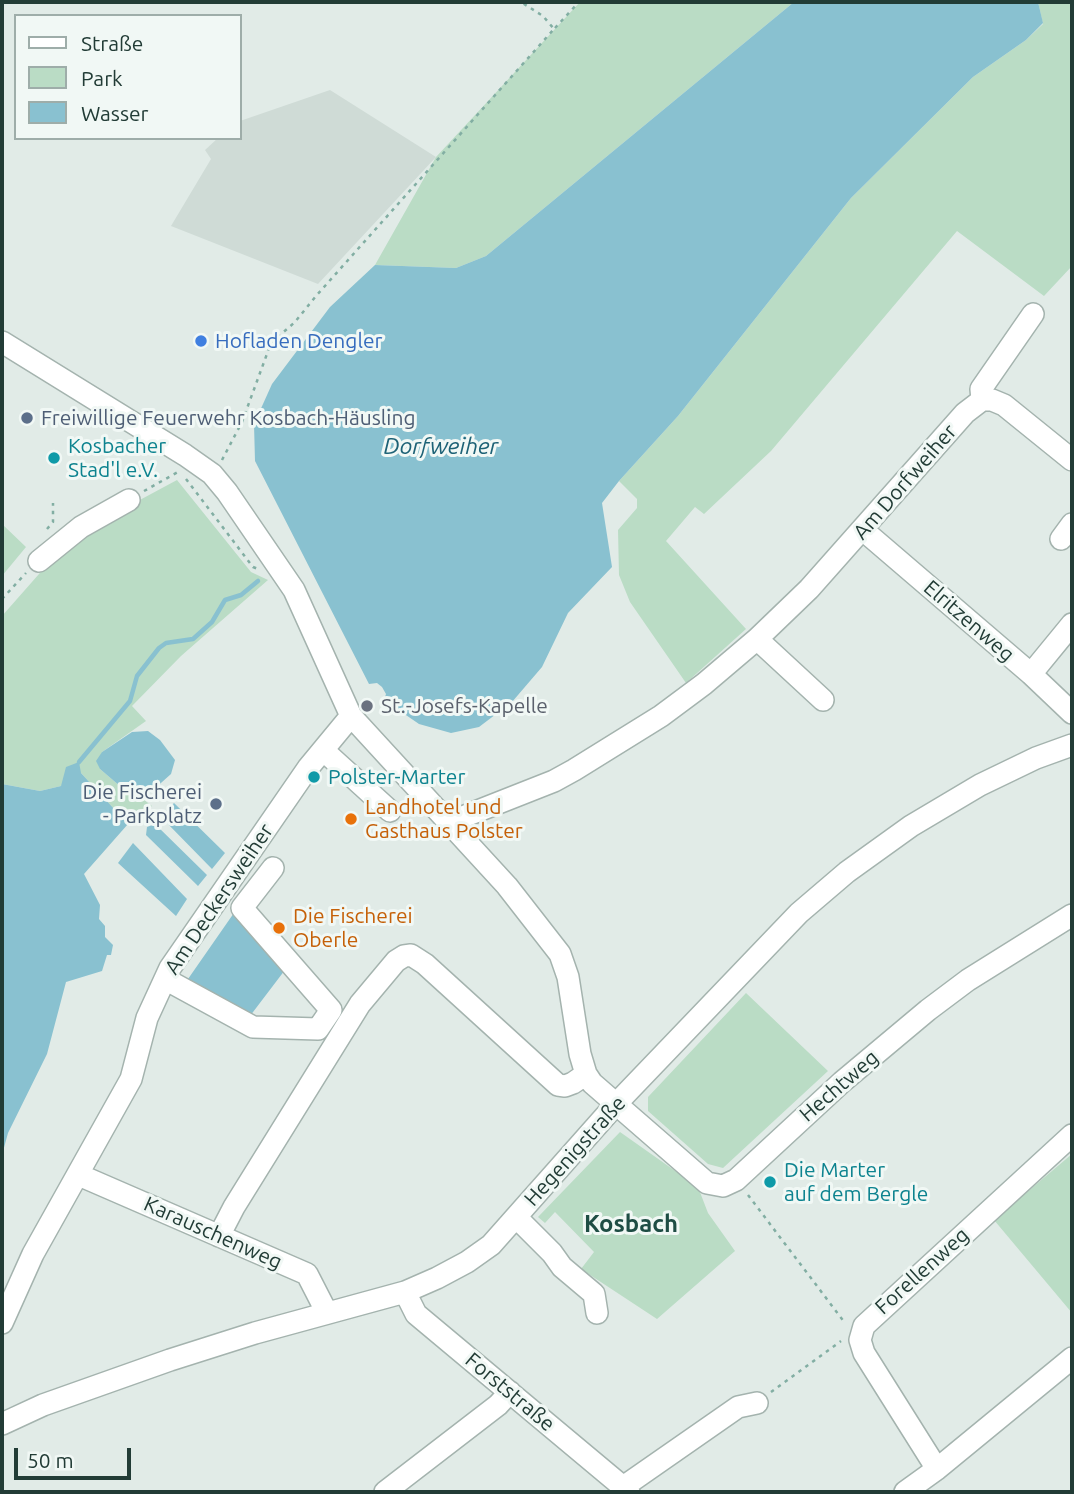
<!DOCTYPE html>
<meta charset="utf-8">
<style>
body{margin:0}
#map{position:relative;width:1074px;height:1494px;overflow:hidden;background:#e1ebe7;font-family:Ubuntu,sans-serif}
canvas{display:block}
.frame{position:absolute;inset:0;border:4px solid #223c36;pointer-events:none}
.legend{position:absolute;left:14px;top:14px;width:228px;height:126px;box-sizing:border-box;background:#f1f8f5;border:2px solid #9eada9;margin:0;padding:9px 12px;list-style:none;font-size:21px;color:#223c36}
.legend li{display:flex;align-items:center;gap:14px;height:35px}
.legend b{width:35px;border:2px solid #9eada9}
.scale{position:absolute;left:14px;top:1448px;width:117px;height:32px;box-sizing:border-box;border:4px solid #223c36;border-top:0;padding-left:9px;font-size:21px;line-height:24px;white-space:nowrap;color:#223c36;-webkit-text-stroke:5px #f1f8f5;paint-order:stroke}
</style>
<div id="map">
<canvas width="1074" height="1494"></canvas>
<div class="frame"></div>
<ul class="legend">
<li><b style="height:9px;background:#fff"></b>Straße</li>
<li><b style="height:19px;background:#badcc5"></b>Park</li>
<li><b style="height:19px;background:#89c1d0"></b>Wasser</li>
</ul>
<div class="scale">50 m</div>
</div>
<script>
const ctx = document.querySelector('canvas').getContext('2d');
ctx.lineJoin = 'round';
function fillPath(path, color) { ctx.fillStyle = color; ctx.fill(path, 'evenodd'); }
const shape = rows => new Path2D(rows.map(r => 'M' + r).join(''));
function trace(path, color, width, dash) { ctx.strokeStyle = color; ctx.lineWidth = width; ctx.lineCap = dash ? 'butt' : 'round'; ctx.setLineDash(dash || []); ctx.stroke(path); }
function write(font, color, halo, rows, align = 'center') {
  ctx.font = font + ' Ubuntu,sans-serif'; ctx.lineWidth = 6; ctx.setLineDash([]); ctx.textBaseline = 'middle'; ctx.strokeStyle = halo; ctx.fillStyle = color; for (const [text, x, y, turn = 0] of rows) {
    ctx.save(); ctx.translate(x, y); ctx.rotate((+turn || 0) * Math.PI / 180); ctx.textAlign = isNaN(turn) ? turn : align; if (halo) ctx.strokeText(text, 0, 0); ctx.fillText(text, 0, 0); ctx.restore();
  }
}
const built = shape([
 [330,90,436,157,318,284,171,226,211,159,205,150,218,138,240,138,240,121]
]);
const green = shape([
 [580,2,794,2,486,256,456,268,375,265,436,157],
 [1038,2,1072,2,1072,266,1044,296,957,231,771,451,704,514,695,507,666,541,746,629,686,683,630,602,619,575,618,530,637,508,637,499,619,481,678,416,851,198,973,77,1026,40,1043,24],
 [177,480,251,572,268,580,181,656,132,706,146,721,102,752,100,769,135,799,143,799,152,806,128,824,81,773,61,786,40,791,2,784,2,616,61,549,84,530],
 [2,524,26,547,2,576],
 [746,993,828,1071,723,1168,708,1164,648,1111,648,1097],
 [620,1132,698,1187,708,1213,735,1251,657,1319,581,1269,594,1252,555,1212,545,1223,538,1217],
 [1072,1154,1072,1313,994,1220]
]);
const water = shape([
 [794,2,1038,2,1043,23,1026,40,973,77,851,198,678,416,619,481,602,503,612,567,568,613,542,667,512,702,479,727,451,733,419,724,384,700,386,694,382,687,377,683,369,684,255,461,254,424,272,384,330,307,375,265,456,268,486,256],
 [148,731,160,740,175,760,171,774,143,799,135,799,100,769,96,761,102,752,132,732],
 [79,762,81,773,128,824,84,874,100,905,99,919,105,926,105,937,113,945,111,955,107,955,102,971,66,982,47,1054,8,1133,2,1155,2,784,40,791,61,786,66,767],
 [174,803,225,853,212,869,165,821,166,811],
 [155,824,207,875,198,886,146,835,147,827],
 [133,843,187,899,176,916,118,863],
 [236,910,288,966,250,1016,188,979]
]);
const stream = shape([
 [79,762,130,701,137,676,159,648,166,643,193,639,212,622,225,600,241,595,258,581]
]);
const path = shape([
 [555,28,579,2],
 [222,460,242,422,271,343,295,322,316,296,554,29,543,16,521,2],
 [186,479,253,567,258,569],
 [144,491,178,472],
 [47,529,53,522,53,503],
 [2,599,26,573],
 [748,1195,845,1323],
 [771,1392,841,1341]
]);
const minor = shape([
 [2,342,185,455,212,474,227,492,294,590,351,716,507,886,560,954,568,977,580,1054,586,1074,592,1083,707,1183,723,1186,736,1180,842,1082,928,1010,968,980,1072,915],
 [982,400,992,400,1004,405,1072,460],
 [863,530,1031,674,1072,713],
 [1061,539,1072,524],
 [39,561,81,527,129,500],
 [757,639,823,700],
 [1031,674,1072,624],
 [323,750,390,811],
 [450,822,554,781,574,770,661,716,704,684,757,639,809,589,965,413,982,400,981,389,1033,314],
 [165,979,253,1027,318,1029,331,1010,242,908,273,868],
 [79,1175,307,1274,327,1313],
 [516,1217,552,1253,562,1267,594,1294,597,1313],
 [219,1236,234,1207,360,1004,396,961,404,956,411,955,425,964,558,1085,565,1086,573,1083,586,1074],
 [405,1292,416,1314,629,1492],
 [2,1323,33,1254,131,1079,147,1018,170,968,308,768,351,716],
 [2,1424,43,1405,170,1360,255,1333,405,1292,437,1278,467,1262,491,1245,616,1104,799,913,847,872,911,826,980,785,1036,758,1072,745],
 [937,1469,864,1353,860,1340,864,1326,1072,1135],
 [623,1487,738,1407,757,1403],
 [385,1492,498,1405,510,1392],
 [905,1492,937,1469,1072,1358]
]);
const markers = [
 [201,341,7,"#3f7fe0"],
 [27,418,7,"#5c6f8a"],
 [54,458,7,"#0f9aa8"],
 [367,706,7,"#6b7280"],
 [314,777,7,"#0f9aa8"],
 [216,804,7,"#5c6f8a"],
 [351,819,7,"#e8710a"],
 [279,928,7,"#e8710a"],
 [770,1182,7,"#0f9aa8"]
];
const shopNames = [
 ["Hofladen Dengler",215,341]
];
const serviceNames = [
 ["Freiwillige Feuerwehr Kosbach-Häusling",41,418],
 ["Die Fischerei",202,792,"right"],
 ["- Parkplatz",202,816,"right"]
];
const cultureNames = [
 ["Kosbacher",68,446],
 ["Stad'l e.V.",68,470],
 ["Polster-Marter",328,777],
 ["Die Marter",784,1170],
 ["auf dem Bergle",784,1194]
];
const streetNames = [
 ["Am Dorfweiher",905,482,-49],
 ["Elritzenweg",969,621,41],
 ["Am Deckersweiher",219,899,-56],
 ["Hechtweg",839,1086,-41],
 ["Hegenigstraße",575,1151,-48],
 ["Karauschenweg",213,1233,24],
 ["Forellenweg",922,1271,-42],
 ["Forststraße",510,1392,40]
];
const worshipNames = [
 ["St.-Josefs-Kapelle",381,706]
];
const foodNames = [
 ["Landhotel und",365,807],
 ["Gasthaus Polster",365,831],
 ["Die Fischerei",293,916],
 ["Oberle",293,940]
];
const waterNames = [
 ["Dorfweiher",441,446]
];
const quarterNames = [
 ["Kosbach",631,1224]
];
fillPath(built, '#cfdbd6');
fillPath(green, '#badcc5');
fillPath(water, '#89c1d0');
trace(stream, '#89c1d0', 4.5);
trace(minor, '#a4b3ae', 24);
trace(path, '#82aea3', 2.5, [3.5, 5]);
trace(minor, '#fff', 21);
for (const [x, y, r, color] of markers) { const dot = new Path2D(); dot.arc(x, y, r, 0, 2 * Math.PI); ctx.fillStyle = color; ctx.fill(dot); trace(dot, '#f1f8f5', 2.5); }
write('21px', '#366cbe', '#f1f8f5', shopNames, 'left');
write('21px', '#4e5e75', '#f1f8f5', serviceNames, 'left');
write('21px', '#0d838f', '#f1f8f5', cultureNames, 'left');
write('21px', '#223c36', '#f1f8f5', streetNames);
write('21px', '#5b616d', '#f1f8f5', worshipNames, 'left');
write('21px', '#c56008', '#f1f8f5', foodNames, 'left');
write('italic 23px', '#1d6276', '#f1f8f5', waterNames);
write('bold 24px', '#1e4d44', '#f1f8f5', quarterNames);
</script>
